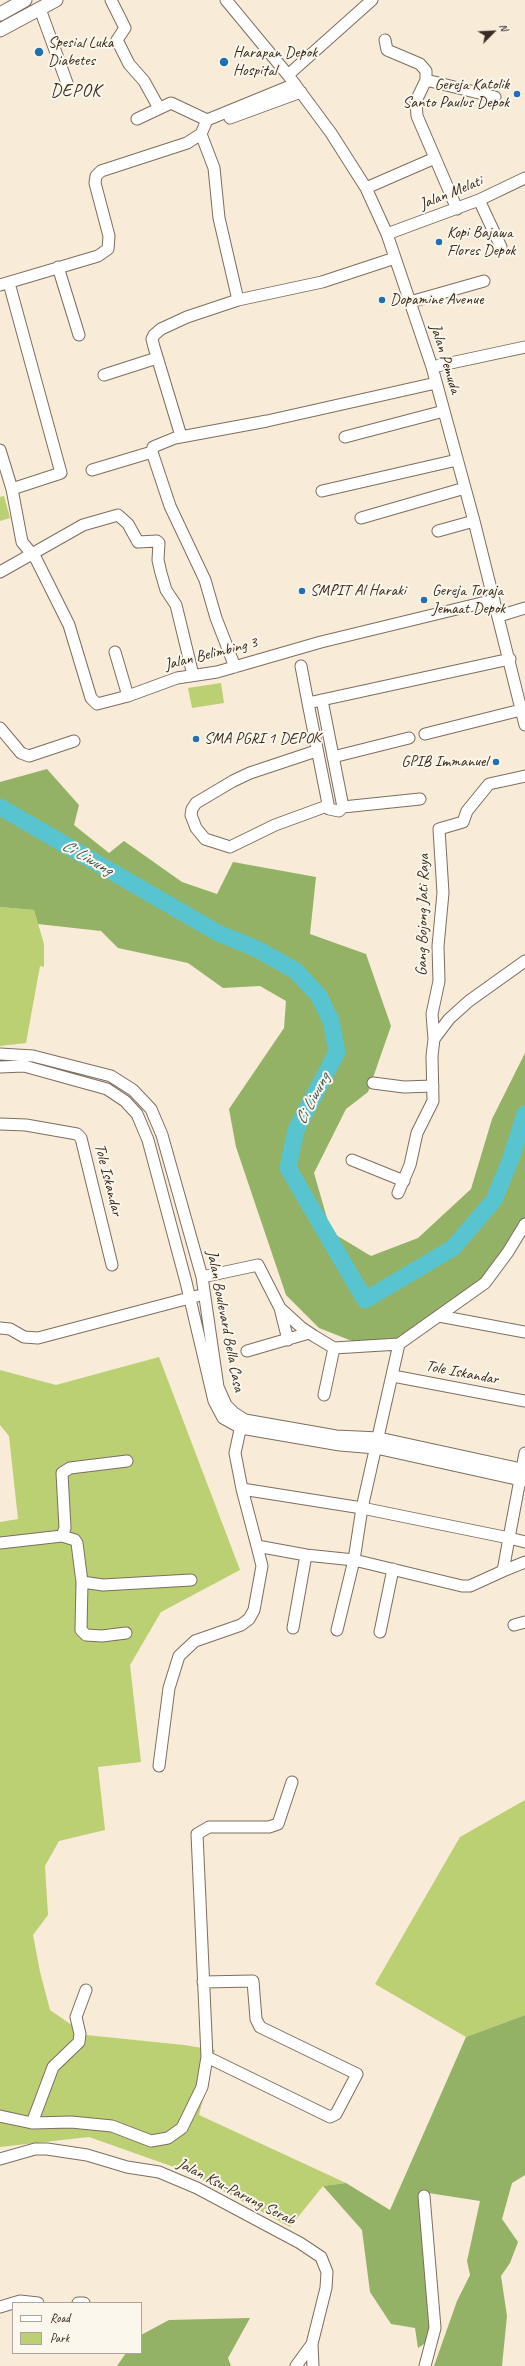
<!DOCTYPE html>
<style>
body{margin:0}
#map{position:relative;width:525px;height:2366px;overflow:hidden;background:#f8ebd8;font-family:Caveat,sans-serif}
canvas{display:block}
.legend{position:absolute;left:12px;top:2302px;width:130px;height:52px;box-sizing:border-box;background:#fbf7ec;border:1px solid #aea59a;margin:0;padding:5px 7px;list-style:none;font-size:12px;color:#3b2a1e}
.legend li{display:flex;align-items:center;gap:8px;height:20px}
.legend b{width:20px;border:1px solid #aea59a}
.north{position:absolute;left:473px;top:12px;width:40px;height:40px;-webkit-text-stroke:3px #fbf7ec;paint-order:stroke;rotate:66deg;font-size:11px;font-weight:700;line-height:16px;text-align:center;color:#3b2a1e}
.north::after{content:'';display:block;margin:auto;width:14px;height:18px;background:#3b2a1e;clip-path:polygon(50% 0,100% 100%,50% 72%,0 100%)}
</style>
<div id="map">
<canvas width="525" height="2366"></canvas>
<ul class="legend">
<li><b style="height:5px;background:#fff"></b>Road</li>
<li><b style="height:11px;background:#bbcf73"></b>Park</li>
</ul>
<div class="north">N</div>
</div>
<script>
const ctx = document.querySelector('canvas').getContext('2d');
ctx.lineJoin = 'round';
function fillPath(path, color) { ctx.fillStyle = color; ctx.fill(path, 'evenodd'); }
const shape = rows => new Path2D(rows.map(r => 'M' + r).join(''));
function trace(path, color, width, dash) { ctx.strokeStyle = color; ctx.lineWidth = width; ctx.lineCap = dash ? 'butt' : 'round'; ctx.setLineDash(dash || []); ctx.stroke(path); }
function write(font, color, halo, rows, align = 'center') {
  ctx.font = font + ' Caveat,sans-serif'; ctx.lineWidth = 4; ctx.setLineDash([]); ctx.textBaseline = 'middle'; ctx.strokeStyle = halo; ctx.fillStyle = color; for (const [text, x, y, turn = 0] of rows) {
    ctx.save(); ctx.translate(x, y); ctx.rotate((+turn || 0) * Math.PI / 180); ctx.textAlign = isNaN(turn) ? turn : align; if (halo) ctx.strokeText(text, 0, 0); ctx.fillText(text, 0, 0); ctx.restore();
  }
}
const green = shape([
 [4,496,10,518,0,521,0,497],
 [221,683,224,703,192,708,188,688],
 [0,907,34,910,44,944,44,967,40,966,26,1043,0,1046],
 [159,1357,240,1570,161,1612,130,1665,141,1762,98,1767,105,1830,59,1841,45,1866,48,1915,33,1935,40,1972,50,2010,86,2035,184,2045,215,2050,199,2115,346,2183,323,2186,290,2227,188,2172,89,2137,0,2147,0,1522,18,1519,9,1436,0,1425,0,1370,56,1385],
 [525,1800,525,2015,466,2037,375,1984,460,1837]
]);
const forest = shape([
 [47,769,79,805,74,825,109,853,124,841,182,882,217,894,233,862,316,877,310,934,366,954,391,1026,368,1092,346,1109,314,1173,331,1232,371,1256,418,1238,471,1189,492,1119,525,1053,525,1229,486,1286,390,1342,352,1341,319,1328,286,1295,236,1147,229,1109,284,1028,286,1001,260,986,223,988,188,963,118,948,101,931,38,924,34,910,0,907,0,782],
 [525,2015,525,2175,512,2183,502,2219,518,2242,510,2263,501,2276,507,2316,502,2366,434,2366,457,2301,470,2275,467,2261,480,2201,422,2192,430,2340,418,2348,415,2328,391,2324,370,2292,362,2230,323,2186,346,2183,390,2210,466,2037],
 [250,2318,228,2358,231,2366,117,2366,126,2353,141,2353,141,2335,169,2320]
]);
const river = shape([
 [0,807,218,933,257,949,296,971,319,996,331,1021,337,1052,296,1130,288,1168,365,1300,453,1248,494,1200,510,1161,525,1114]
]);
const minor = shape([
 [111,0,125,28,117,40,129,64,144,81,159,108],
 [226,0,288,75,331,133,366,188,387,234,432,367,474,521,525,725],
 [40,9,67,83],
 [385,40,387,50,420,64,426,71,426,80,416,101,417,116,457,209],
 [288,75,372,0],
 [426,80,495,97],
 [230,118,301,92],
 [137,119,171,103,207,120],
 [201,134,214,168,219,218,238,300,322,282,395,258],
 [366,188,435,158],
 [479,200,501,247],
 [387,234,479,200,525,178],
 [58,267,79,335],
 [9,283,61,473,12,489],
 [0,285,98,256,108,249,109,236,95,183,96,176,101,171,187,143,201,134,207,120,295,84],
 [410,302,484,281],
 [432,367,525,347],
 [104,375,157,358],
 [181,436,154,347,152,339,154,335,161,329,187,317,238,300],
 [345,437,444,411],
 [0,450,12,489,22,542,36,559,69,625,91,698,97,704,128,696,177,678,217,672,321,642,494,600],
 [92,470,152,452],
 [322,491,457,460],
 [361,518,465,488],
 [438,531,474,521],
 [0,572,83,525,118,515,128,524,138,542,157,541,159,543,158,560,161,573,166,590,176,605,193,675],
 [499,616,525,608],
 [115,652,128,696],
 [301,666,308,703,510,659],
 [235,667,216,618,205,580,170,506,152,452,153,447,175,438,267,421,436,383],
 [322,700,343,807],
 [308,703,329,809,339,811,343,807,420,799],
 [0,728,21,753,29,756,74,741],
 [425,734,521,710],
 [316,751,250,773,233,781,196,803,192,809,191,815,196,828,205,839,230,847,275,825,327,806],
 [333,757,409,738],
 [434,1039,432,1014,439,981,438,946,443,893,439,829,463,822,467,811,489,784,525,776],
 [0,1054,33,1056,111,1076,133,1090,151,1109,162,1135,202,1277,218,1387,226,1405,234,1413,245,1420,336,1436,379,1438,525,1470],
 [0,1067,24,1066,107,1089,125,1101,137,1114,148,1140,186,1282,214,1401,223,1418,241,1428,340,1445,376,1448,525,1481],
 [373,1083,404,1087,433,1086],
 [0,1124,26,1125,77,1134,81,1138,112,1265],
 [352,1160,404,1181],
 [398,1193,410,1165,417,1133,433,1101,432,1056,434,1039,449,1019,469,1001,525,961],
 [202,1277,258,1265,280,1308,302,1328,314,1336,334,1348,399,1344,485,1283,508,1252,525,1224],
 [280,1308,288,1340],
 [439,1316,525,1332],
 [0,1328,10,1329,24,1337,38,1338,197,1296],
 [247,1351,309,1333],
 [393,1376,525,1401],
 [324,1395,334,1348],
 [244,1423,240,1430,235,1453,242,1489,362,1508,509,1538,525,1453],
 [242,1489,257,1546,306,1555,354,1560,462,1586,470,1586,503,1571,509,1538,525,1542],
 [62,1536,65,1528,62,1473,70,1468,127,1461],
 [0,1543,62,1536,75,1540,77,1543,82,1582,81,1630,86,1635,102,1636,126,1633],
 [503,1571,525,1562],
 [82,1582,103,1585,191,1580],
 [514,1625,525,1622],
 [293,1628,306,1555],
 [337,1630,354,1560,362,1508,399,1344],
 [380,1632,393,1569],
 [159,1766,169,1688,179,1656,195,1641,241,1625,249,1619,254,1610,262,1566,257,1546],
 [203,1982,253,1981,256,2019,260,2027,357,2074,336,2114,330,2117,207,2057],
 [0,2116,32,2123,71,2122,112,2126,151,2141,168,2138,182,2128,202,2087,207,2057,197,1834,209,1827,269,1827,278,1824,292,1782],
 [32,2123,53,2067,79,2042,80,2034,76,2017,86,1990],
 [0,2159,35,2149,47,2149,87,2155,127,2167,159,2172,197,2188,300,2243,321,2257,327,2272,326,2288,312,2344,313,2366],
 [424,2196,435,2328,425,2366],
 [78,2303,84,2303],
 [0,2307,20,2301,38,2303],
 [296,2366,312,2344]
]);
const major = shape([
 [0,14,25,0],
 [0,30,56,0]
]);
const markers = [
 [39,52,5,"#1f6fb2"],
 [224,62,5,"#1f6fb2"],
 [517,94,4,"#1f6fb2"],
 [439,242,4,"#1f6fb2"],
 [382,300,4,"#1f6fb2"],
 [302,591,4,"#1f6fb2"],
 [424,600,4,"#1f6fb2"],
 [196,739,4,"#1f6fb2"],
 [496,762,4,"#1f6fb2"]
];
const poiNames = [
 ["Spesial Luka",48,43],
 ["Diabetes",48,61],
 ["Harapan Depok",233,53],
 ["Hospital",233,71],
 ["Gereja Katolik",509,85,"right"],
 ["Santo Paulus Depok",509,103,"right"],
 ["Kopi Bajawa",447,233],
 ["Flores Depok",447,251],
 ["Dopamine Avenue",390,300],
 ["SMPIT Al Haraki",310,591],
 ["Gereja Toraja",432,591],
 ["Jemaat Depok",432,609],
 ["SMA PGRI 1 DEPOK",204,739],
 ["GPIB Immanuel",488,762,"right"]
];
const streetNames = [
 ["Jalan Melati",451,193,-22],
 ["Jalan Pemuda",445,359,73],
 ["Jalan Belimbing 3",211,654,-14],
 ["Gang Bojong Jati Raya",423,915,-89],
 ["Tole Iskandar",108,1180,76],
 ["Jalan Boulevard Bella Casa",225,1321,79],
 ["Tole Iskandar",462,1373,11],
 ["Jalan Ksu-Parung Serab",236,2192,27]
];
const waterNames = [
 ["Ci Liwung",87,858,30],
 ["Ci Liwung",313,1099,-62]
];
const quarterNames = [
 ["DEPOK",76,91]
];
fillPath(green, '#bbcf73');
fillPath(forest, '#94b265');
trace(river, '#58c4d0', 17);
trace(minor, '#7d6e5f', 13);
trace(major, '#7d6e5f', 15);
trace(minor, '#fff', 11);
trace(major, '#fff', 13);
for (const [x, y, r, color] of markers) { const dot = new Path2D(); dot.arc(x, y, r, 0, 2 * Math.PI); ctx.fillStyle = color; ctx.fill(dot); trace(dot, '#fbf7ec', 1.5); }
write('16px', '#3b2a1e', '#fbf7ec', poiNames, 'left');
write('16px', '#3b2a1e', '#fbf7ec', streetNames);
write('italic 17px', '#445853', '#fbf7ec', waterNames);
ctx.letterSpacing = '1px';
write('18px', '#3b2a1e', '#fbf7ec', quarterNames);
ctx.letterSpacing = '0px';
</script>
